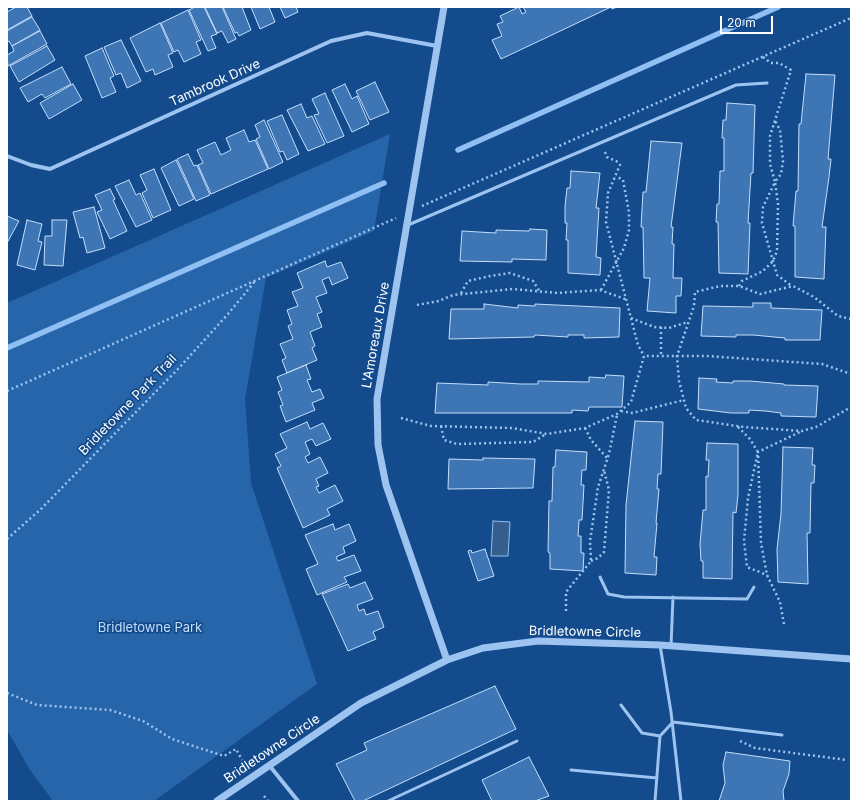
<!DOCTYPE html>
<style>
body{margin:0}
#map{position:relative;width:858px;height:808px;overflow:hidden;background:#144b8c;font-family:Inter,sans-serif}
canvas{display:block}
.frame{position:absolute;inset:0;border:8px solid #fff;pointer-events:none}
.scale{position:absolute;left:720px;top:16px;width:53px;height:18px;box-sizing:border-box;border:2px solid #fff;border-top:0;padding-left:5px;font-size:12px;line-height:14px;white-space:nowrap;color:#fff;-webkit-text-stroke:3px #144b8c;paint-order:stroke}
</style>
<div id="map">
<canvas width="858" height="808"></canvas>
<div class="frame"></div>
<div class="scale">20 m</div>
</div>
<script>
const ctx = document.querySelector('canvas').getContext('2d');
ctx.lineJoin = 'round';
function fillPath(path, color) { ctx.fillStyle = color; ctx.fill(path, 'evenodd'); }
const shape = rows => new Path2D(rows.map(r => 'M' + r).join(''));
function trace(path, color, width, dash) { ctx.strokeStyle = color; ctx.lineWidth = width; ctx.lineCap = dash ? 'butt' : 'round'; ctx.setLineDash(dash || []); ctx.stroke(path); }
function write(font, color, halo, rows, align = 'center') {
  ctx.font = font + ' Inter,sans-serif'; ctx.lineWidth = 3.5; ctx.setLineDash([]); ctx.textBaseline = 'middle'; ctx.strokeStyle = halo; ctx.fillStyle = color; for (const [text, x, y, turn = 0] of rows) {
    ctx.save(); ctx.translate(x, y); ctx.rotate((+turn || 0) * Math.PI / 180); ctx.textAlign = isNaN(turn) ? turn : align; if (halo) ctx.strokeText(text, 0, 0); ctx.fillText(text, 0, 0); ctx.restore();
  }
}
const green = shape([
 [390,134,374,231,266,278,245,399,251,483,317,684,154,801,53,801,30,770,7,730,7,303]
]);
const water = shape([
 [493,521,510,522,508,556,491,556,493,521]
]);
const stream = shape([
 [458,150,778,7],
 [7,348,384,183]
]);
const building = shape([
 [16,7,27,7,32,16,7,30,7,12,16,7],
 [195,7,204,7,217,34,211,36,216,48,208,51,189,10,195,7],
 [205,7,222,7,236,39,228,43,222,31,217,33,205,7],
 [223,7,242,7,251,30,239,36,237,32,235,33,223,7],
 [251,7,269,7,275,22,260,29,251,7],
 [280,7,296,7,298,12,285,18,280,7],
 [519,7,522,14,526,12,523,7,617,7,612,9,611,7,501,59,492,40,502,36,497,24,503,22,500,16,519,7],
 [188,10,201,40,196,42,201,54,184,62,178,50,174,52,161,23,188,10],
 [32,17,40,30,12,46,9,41,7,42,7,31,32,17],
 [160,23,173,53,168,55,173,67,155,75,153,69,146,72,130,38,160,23],
 [40,31,47,44,8,66,7,55,14,51,12,46,40,31],
 [121,40,141,81,127,88,121,73,116,75,104,47,121,40],
 [47,46,55,60,19,82,10,66,47,46],
 [102,48,114,76,110,78,116,92,102,98,85,56,102,48],
 [62,67,71,84,45,98,42,94,28,102,20,88,62,67],
 [806,74,835,75,828,159,831,159,829,177,822,227,826,227,824,279,795,277,795,226,793,226,796,191,798,191,799,124,801,124,806,74],
 [375,82,389,112,370,120,356,91,375,82],
 [73,84,82,100,49,119,40,103,73,84],
 [345,84,352,99,357,96,369,124,352,132,332,90,345,84],
 [325,93,344,136,327,143,314,115,319,114,312,99,325,93],
 [727,103,755,105,753,173,751,173,748,223,750,223,748,274,719,273,718,222,716,222,717,204,719,204,720,171,724,171,724,138,722,138,723,120,726,120,727,103],
 [301,104,307,118,312,116,325,144,308,151,287,110,301,104],
 [282,115,299,154,287,160,283,151,280,152,267,121,282,115],
 [264,120,283,162,269,169,256,139,260,137,255,125,264,120],
 [244,130,249,142,255,140,268,169,211,194,198,165,203,163,197,150,215,142,221,155,231,150,226,138,244,130],
 [651,141,682,143,671,227,673,227,672,244,674,244,673,278,682,278,681,296,676,296,676,313,647,311,650,278,644,278,643,227,641,227,643,192,646,192,651,141],
 [188,154,194,166,197,165,210,195,196,201,177,159,188,154],
 [176,160,194,199,179,206,161,168,176,160],
 [154,169,171,210,153,218,142,193,147,190,140,175,154,169],
 [571,171,600,173,596,208,599,208,596,257,601,258,600,275,568,273,568,240,566,240,567,223,565,223,565,206,567,188,570,188,571,171],
 [129,180,136,195,140,193,152,220,136,227,115,186,129,180],
 [110,189,115,199,113,200,127,231,110,239,97,212,102,210,95,195,110,189],
 [94,207,105,248,87,253,83,237,80,238,73,212,94,207],
 [7,216,19,221,7,243,7,216],
 [27,220,42,224,38,241,42,242,35,270,17,265,27,220],
 [52,220,67,220,63,266,44,265,45,236,52,236,52,220],
 [530,229,547,230,546,260,512,259,512,262,460,261,462,231,496,233,496,230,529,231,530,229],
 [325,261,327,267,341,262,348,278,332,285,329,277,322,280,327,293,316,297,322,312,317,314,322,327,310,332,315,346,312,348,317,360,287,373,282,360,286,358,280,344,293,339,288,326,292,324,287,310,298,306,292,292,303,288,297,273,325,261],
 [753,303,771,303,771,308,822,310,820,340,785,340,785,338,753,335,736,335,736,337,701,336,703,306,753,307,753,303],
 [484,304,518,308,518,305,535,306,535,304,620,308,619,337,584,338,584,335,568,335,568,337,535,335,534,337,449,339,451,309,484,309,484,304],
 [306,365,311,379,307,380,312,392,320,389,324,398,312,403,315,410,286,422,280,406,283,405,278,392,282,390,277,377,306,365],
 [606,375,624,376,622,407,589,407,588,411,572,410,572,413,435,413,437,383,488,385,488,382,521,384,538,384,538,381,589,382,589,377,605,378,606,375],
 [699,378,717,379,716,382,733,383,733,381,750,381,784,384,784,385,818,386,816,417,781,416,781,413,765,411,749,410,749,413,731,413,698,409,699,378],
 [635,421,663,422,661,474,658,474,657,489,659,489,656,523,657,523,654,557,657,557,656,575,625,573,626,505,635,421],
 [307,422,310,429,323,423,331,439,316,446,312,439,305,442,310,454,305,457,308,463,320,457,328,473,316,479,319,486,316,487,319,493,335,485,343,501,327,509,330,515,303,528,277,468,281,466,275,454,287,448,280,434,307,422],
 [707,443,738,444,738,495,736,513,733,512,732,579,703,578,703,561,701,561,700,544,703,510,706,510,706,476,708,477,709,460,706,460,707,443],
 [783,447,813,448,812,465,815,465,814,483,811,483,810,533,807,533,808,584,778,582,777,549,781,514,783,447],
 [556,450,587,452,586,470,582,470,581,485,584,485,582,520,579,520,578,536,581,536,581,553,584,553,583,571,550,569,550,553,548,552,549,501,552,501,553,467,555,467,556,450],
 [483,458,535,459,533,488,448,489,449,459,483,460,483,458],
 [333,524,335,530,349,524,356,541,343,547,345,553,336,557,338,561,354,555,361,571,344,577,347,582,317,595,306,569,318,564,305,535,333,524],
 [485,549,494,576,478,581,468,551,471,550,472,553,485,549],
 [365,582,373,599,357,605,359,611,364,609,366,615,378,611,384,627,373,632,376,639,348,651,322,594,348,584,350,588,365,582],
 [495,686,516,729,363,801,355,801,336,764,367,750,364,743,495,686],
 [726,752,790,761,789,774,783,791,784,801,719,801,725,783,723,765,726,752],
 [529,757,549,796,535,801,492,801,482,780,529,757]
]);
const path = shape([
 [763,57,771,63,779,63,791,70,770,136,770,164,775,182,763,207,762,223,777,275,792,286],
 [605,152,607,157,618,162,620,165,608,193,606,222,638,345,644,356],
 [422,206,851,18],
 [739,286,742,281,763,271,773,261,777,251,778,204,775,182,781,174,783,161,780,130,775,121],
 [601,290,624,248,629,230,629,212,623,180,616,176],
 [461,293,468,281,490,276,510,273,533,281,540,292],
 [417,305,439,301,453,295,513,289,557,293,600,290,625,299],
 [631,318,654,327,669,328,688,322],
 [851,319,838,316,814,297,793,286,760,294,739,286,720,286,695,292,694,306,677,356,679,381,686,408,696,420,744,427,802,431,816,427,851,407],
 [661,327,661,356],
 [7,391,396,218],
 [621,411,632,413,684,400],
 [401,418,431,426,512,428,547,434,585,428,617,414,631,402,644,356,707,356,822,364,851,374],
 [441,426,444,440,457,444,533,442,546,434],
 [738,427,750,439,758,452,748,498,744,541,747,567,767,575],
 [585,428,591,440,607,458],
 [7,539,41,509,178,369,228,314,256,280],
 [591,561,598,558,604,552,609,490,604,470],
 [566,611,566,592,591,561,590,541,598,487,609,454,617,415],
 [784,624,780,602,767,575,761,543,758,452,802,431],
 [7,693,37,705,110,710,143,721,172,739,224,756,236,749,242,760],
 [740,741,755,748,847,760],
 [264,796,268,801]
]);
const service = shape([
 [408,225,736,85,767,83],
 [600,577,608,594,624,597,747,599,754,587],
 [660,645,671,712,681,801],
 [671,646,673,597],
 [621,705,642,733,660,736],
 [571,770,657,778],
 [388,801,517,741],
 [655,801,660,736,673,722,782,735]
]);
const minor = shape([
 [7,156,31,165,50,169,331,41,367,33,437,46],
 [269,765,298,801]
]);
const tertiary = shape([
 [444,7,377,399,378,445,386,485,447,660],
 [217,801,361,703,447,660,483,648,538,641,660,645,851,659]
]);
const streetNames = [
 ["Tambrook Drive",215,83,-24],
 ["L'Amoreaux Drive",376,335,-80],
 ["Bridletowne Park Trail",128,405,-46],
 ["Bridletowne Circle",585,632,1],
 ["Bridletowne Circle",272,749,-34]
];
const parkNames = [
 ["Bridletowne Park",150,628]
];
fillPath(green, '#2765ab');
fillPath(water, '#365e8d');
trace(water, '#8fbff3', 1);
trace(stream, '#8fbff3', 5.5);
fillPath(building, '#3d75b5');
trace(building, '#c4defb', 1);
trace(path, '#9dc4f0', 2.5, [2, 3]);
trace(service, '#9dc4f0', 3);
trace(minor, '#9dc4f0', 4);
trace(tertiary, '#9dc4f0', 7);
write('13px', '#fff', '#144b8c', streetNames);
write('13px', '#c4defb', '#144b8c', parkNames);
</script>
